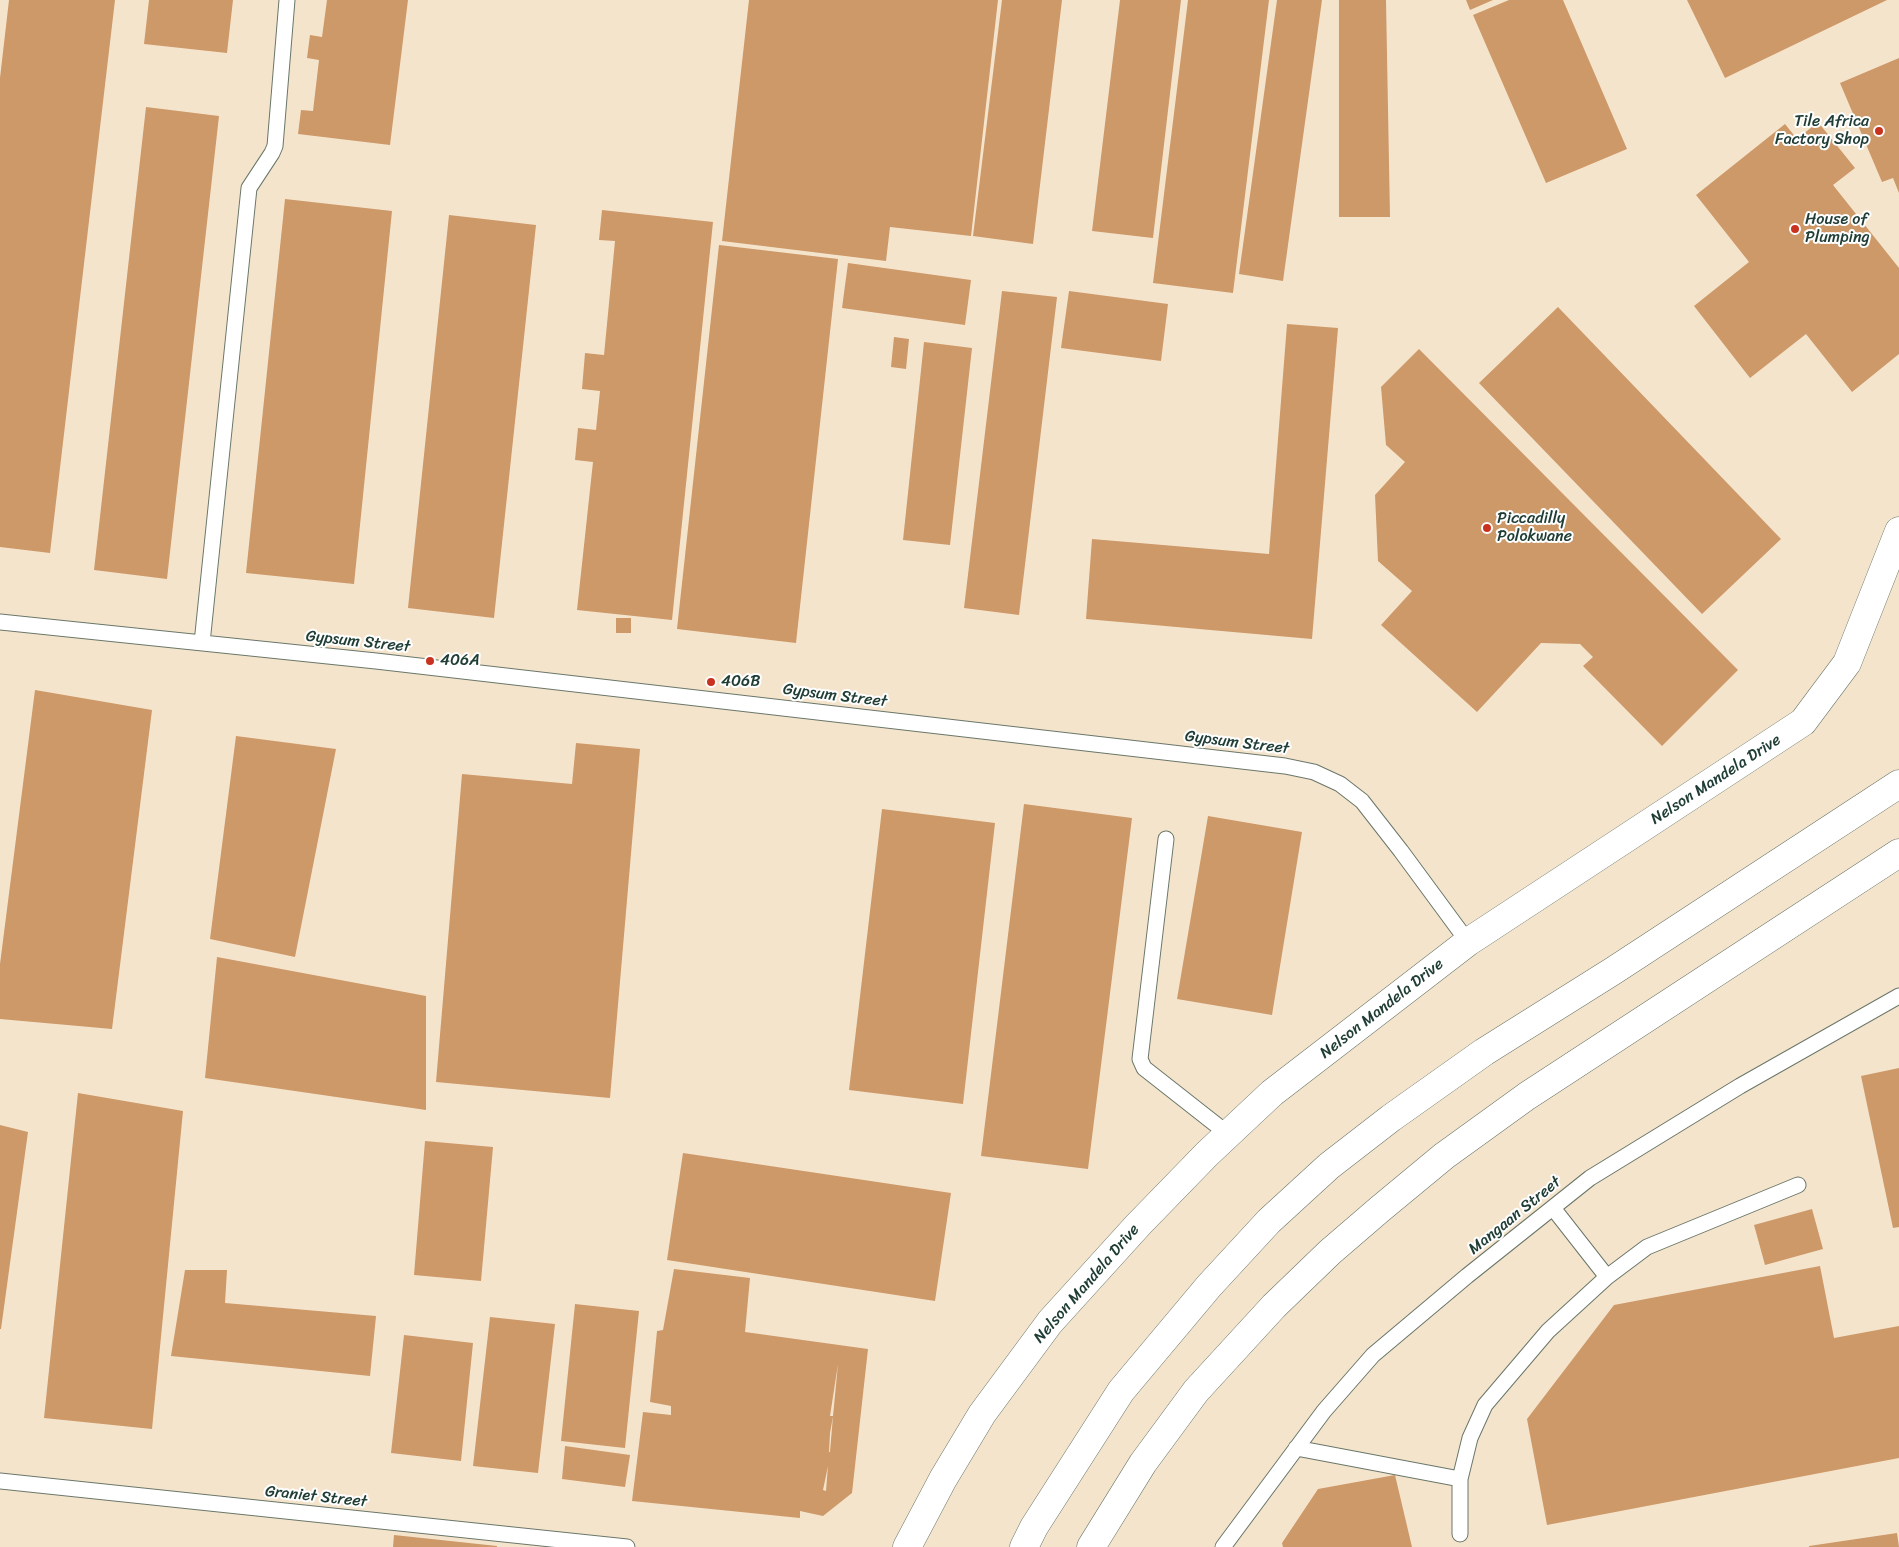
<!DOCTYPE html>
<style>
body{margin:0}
canvas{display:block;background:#f5e4cc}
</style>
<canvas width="1899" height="1547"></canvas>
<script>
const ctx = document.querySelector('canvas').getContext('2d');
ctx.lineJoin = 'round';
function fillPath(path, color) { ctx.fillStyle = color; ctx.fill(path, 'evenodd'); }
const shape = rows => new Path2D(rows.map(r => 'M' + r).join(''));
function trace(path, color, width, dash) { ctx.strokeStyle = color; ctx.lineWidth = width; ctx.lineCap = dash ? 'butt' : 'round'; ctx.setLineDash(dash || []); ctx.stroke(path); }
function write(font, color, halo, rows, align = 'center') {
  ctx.font = font + ' Sriracha,sans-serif'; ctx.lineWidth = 4; ctx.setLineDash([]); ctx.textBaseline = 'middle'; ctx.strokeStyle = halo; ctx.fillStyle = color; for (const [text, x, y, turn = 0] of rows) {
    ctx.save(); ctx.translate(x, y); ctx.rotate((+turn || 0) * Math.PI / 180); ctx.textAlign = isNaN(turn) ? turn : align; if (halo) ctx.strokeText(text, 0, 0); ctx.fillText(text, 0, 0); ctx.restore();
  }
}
const building = shape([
 [9,0,115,0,50,553,0,547,0,78],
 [149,0,233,0,227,53,144,44],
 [327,0,408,0,390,145,298,134,301,110,313,111,319,60,307,58,310,35,322,37],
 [749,0,998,0,971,236,890,227,886,261,722,241],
 [1002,0,1062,0,1033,244,973,236],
 [1120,0,1181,0,1153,238,1092,231],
 [1188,0,1269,0,1233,293,1153,283],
 [1277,0,1322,0,1283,281,1239,274],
 [1339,0,1386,0,1390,217,1339,217],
 [1466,0,1493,0,1470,10],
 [1509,0,1563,0,1627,149,1546,183,1473,15],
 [1687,0,1887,0,1725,78],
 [1899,58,1899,193,1893,178,1882,182,1840,83],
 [146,107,219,116,167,579,94,570],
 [1818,122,1855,168,1833,185,1899,268,1899,354,1852,392,1806,334,1750,378,1694,306,1749,262,1696,195,1785,124,1797,139],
 [285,199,392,211,354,584,246,573],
 [602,210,713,222,672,620,577,610,593,462,575,460,578,428,596,430,600,391,582,389,585,353,604,355,615,241,599,240],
 [449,215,536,225,494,618,408,608],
 [719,245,838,259,796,643,677,629],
 [848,263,971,280,965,325,842,308],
 [1002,291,1057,297,1019,615,964,608],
 [1069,291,1168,304,1161,361,1061,348],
 [1558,307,1781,539,1702,614,1479,383],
 [1287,324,1338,328,1312,639,1086,619,1092,539,1269,554],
 [894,337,909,339,906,369,891,367],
 [924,342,972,348,950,545,903,540],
 [1419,349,1738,670,1662,746,1583,666,1593,657,1580,644,1541,643,1477,712,1381,625,1412,591,1378,561,1375,495,1405,462,1386,445,1381,387],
 [616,618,631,618,631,633,616,633],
 [35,690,152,710,112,1029,0,1019,0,964],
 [236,736,336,749,295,957,210,939],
 [576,743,640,749,610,1098,436,1082,462,774,572,784],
 [1024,804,1132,818,1088,1169,981,1156],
 [882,809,995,823,963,1104,849,1090],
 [1208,816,1302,832,1272,1015,1177,999],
 [217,957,426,996,426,1110,205,1078],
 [1899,1068,1899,1227,1893,1228,1861,1076],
 [78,1093,183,1111,152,1429,44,1418],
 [0,1125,28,1132,1,1329,0,1329],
 [425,1141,493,1147,481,1281,414,1275],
 [683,1153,951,1193,935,1301,667,1260],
 [1812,1209,1823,1249,1765,1265,1754,1225],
 [1820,1266,1834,1338,1899,1326,1899,1458,1547,1525,1527,1419,1614,1305],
 [674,1269,750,1278,745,1332,868,1349,852,1493,823,1516,800,1511,800,1518,632,1501,643,1412,671,1415,671,1406,650,1402,657,1331,663,1330],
 [838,1364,833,1416,830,1416],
 [833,1416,830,1452,829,1452,830,1433],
 [828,1466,826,1491,823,1490],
 [185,1270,227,1270,225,1303,376,1316,370,1376,171,1356],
 [575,1304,639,1311,625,1448,561,1441],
 [490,1317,555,1324,538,1473,473,1466],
 [404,1335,473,1343,461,1461,391,1453],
 [565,1446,630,1455,625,1487,562,1479],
 [1395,1475,1412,1547,1283,1547,1282,1543,1318,1489],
 [1897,1533,1899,1547,1809,1547,1809,1546],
 [394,1535,497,1546,497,1547,393,1547]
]);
const lane = shape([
 [0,622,376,661,1285,766,1314,772,1340,784,1362,801,1401,851,1468,942],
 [202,643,249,188,272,153,275,146,287,0],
 [1166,839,1140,1059,1144,1068,1228,1134],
 [1553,1208,1607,1277],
 [1296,1448,1460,1479],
 [0,1481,627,1547],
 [1460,1534,1460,1479,1470,1438,1485,1405,1548,1331,1607,1277,1647,1247,1798,1185],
 [1223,1547,1324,1411,1373,1355,1467,1276,1590,1178,1740,1086,1899,996]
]);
const street = shape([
 [907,1547,943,1479,982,1414,1050,1322,1138,1225,1207,1154,1272,1093,1468,942,1803,722,1847,663,1899,531]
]);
const secondary = shape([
 [1024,1547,1034,1527,1121,1391,1209,1286,1269,1221,1329,1166,1391,1118,1484,1052,1613,971,1899,784],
 [1091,1547,1143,1463,1196,1391,1274,1306,1330,1252,1380,1209,1444,1156,1527,1096,1899,853]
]);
const markers = [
 [1879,131,5,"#c8321e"],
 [1795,229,5,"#c8321e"],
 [1487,528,5,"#c8321e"],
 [430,661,5,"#c8321e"],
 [711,682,5,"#c8321e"]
];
const poiNames = [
 ["Tile Africa",1869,122,"right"],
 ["Factory Shop",1869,140,"right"],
 ["House of",1805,220],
 ["Plumping",1805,238],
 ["Piccadilly",1497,519],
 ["Polokwane",1497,537],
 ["406A",440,661],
 ["406B",721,682]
];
const streetNames = [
 ["Gypsum Street",358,642,6],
 ["Gypsum Street",835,696,7],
 ["Gypsum Street",1237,743,7],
 ["Nelson Mandela Drive",1716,780,-33],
 ["Nelson Mandela Drive",1382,1009,-38],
 ["Mangaan Street",1515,1216,-39],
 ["Nelson Mandela Drive",1087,1284,-49],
 ["Graniet Street",316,1497,6]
];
fillPath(building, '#cd9969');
trace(lane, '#6a7769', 17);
trace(street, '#6a7769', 29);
trace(secondary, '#6a7769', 29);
trace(lane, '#fff', 15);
trace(street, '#fff', 28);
trace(secondary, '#fff', 28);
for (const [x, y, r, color] of markers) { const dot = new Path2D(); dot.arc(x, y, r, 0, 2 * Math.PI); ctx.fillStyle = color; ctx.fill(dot); trace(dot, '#fff', 2); }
write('16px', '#1f3d34', '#fff', poiNames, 'left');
write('16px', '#1f3d34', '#fff', streetNames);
</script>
